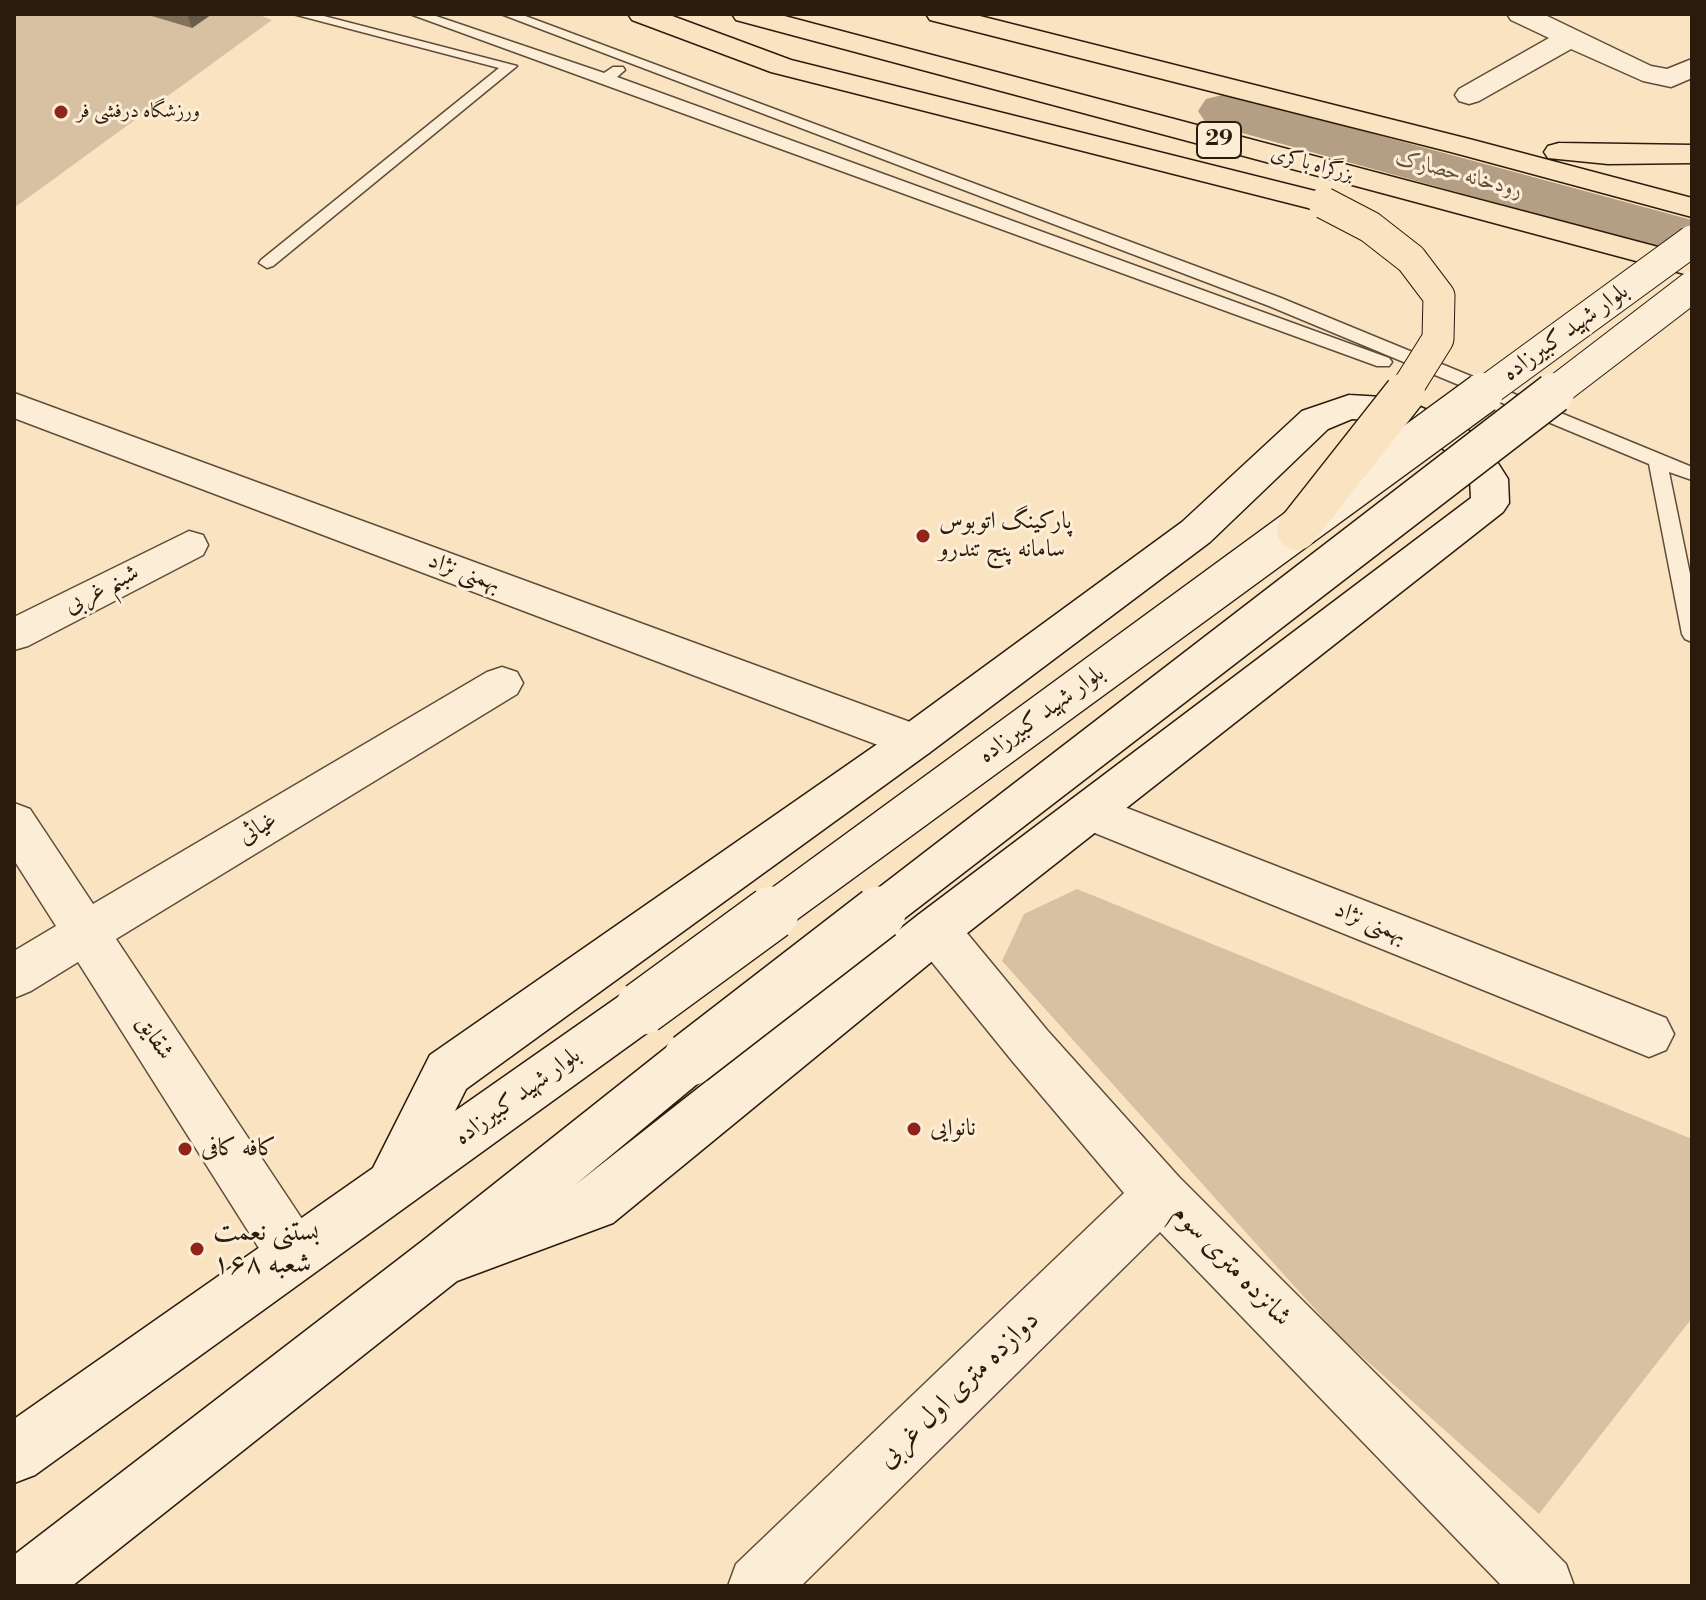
<!DOCTYPE html>
<meta charset="utf-8">
<style>
body{margin:0}
#map{position:relative;width:1706px;height:1600px;overflow:hidden;background:#fae3c1;font-family:"Libre Bodoni",serif}
canvas{display:block}
.frame{position:absolute;inset:0;border:16px solid #2b1b0d;pointer-events:none}
</style>
<div id="map">
<canvas width="1706" height="1600"></canvas>
<div class="frame"></div>
</div>
<script>
const ctx = document.querySelector('canvas').getContext('2d');
ctx.lineJoin = 'round';
function fillPath(path, color) { ctx.fillStyle = color; ctx.fill(path, 'evenodd'); }
const shape = rows => new Path2D(rows.map(r => 'M' + r).join(''));
function trace(path, color, width, dash) { ctx.strokeStyle = color; ctx.lineWidth = width; ctx.lineCap = dash ? 'butt' : 'round'; ctx.setLineDash(dash || []); ctx.stroke(path); }
function write(font, color, halo, rows, align = 'center') {
  ctx.font = font + ' "Libre Bodoni",Amiri,serif'; ctx.lineWidth = 6; ctx.setLineDash([]); ctx.textBaseline = 'middle'; ctx.strokeStyle = halo; ctx.fillStyle = color; for (const [text, x, y, turn = 0] of rows) {
    ctx.save(); ctx.translate(x, y); ctx.rotate((+turn || 0) * Math.PI / 180); ctx.textAlign = isNaN(turn) ? turn : align; if (halo) ctx.strokeText(text, 0, 0); ctx.fillText(text, 0, 0); ctx.restore();
  }
}
const green = shape([
 [14,14,257,14,272,20,14,208],
 [1077,889,1692,1139,1692,1318,1539,1514,1340,1337,1002,961,1024,914]
]);
const river = shape([
 [1226,94,1692,220,1692,257,1206,123,1198,111,1206,99,1226,94]
]);
const lane = shape([
 [293,14,316,14,517,66,273,266,267,268,259,263,261,260,499,68,293,14],
 [410,14,430,14,604,73,613,67,623,67,625,70,617,77,1389,358,1392,362,1389,366,1377,366,410,14],
 [501,14,520,14,1281,298,1692,467,1692,480,1669,472,1692,584,1692,642,1685,639,1682,634,1649,464,1269,306,501,14]
]);
const street = shape([
 [1507,14,1543,14,1651,66,1667,69,1692,59,1692,78,1671,87,1643,81,1571,49,1479,101,1469,104,1459,101,1455,95,1459,89,1549,38,1511,20,1507,14],
 [14,393,929,729,935,741,929,753,914,758,899,753,14,418,14,393],
 [189,531,203,535,208,545,203,555,28,646,14,650,14,617,189,531],
 [502,667,517,672,523,683,517,694,116,939,312,1234,320,1253,312,1272,293,1280,274,1272,78,962,31,991,14,998,14,951,56,926,14,860,14,803,30,809,93,904,487,672,502,667],
 [1091,794,1666,1018,1674,1034,1666,1050,1649,1057,1075,825,1069,812,1075,799,1091,794],
 [935,909,952,915,1047,1030,1179,1177,1566,1564,1574,1586,1502,1586,1160,1232,801,1586,728,1586,736,1564,1124,1193,1013,1062,918,945,912,930,918,915,935,909]
]);
const secondary = shape([
 [1349,395,1383,397,1418,406,1462,425,1487,446,1508,479,1509,503,1503,512,952,945,613,1223,457,1281,72,1586,14,1586,14,1555,421,1242,672,1043,690,1036,708,1043,715,1059,708,1075,575,1185,918,915,1471,498,1470,479,1461,464,1436,443,1406,427,1383,421,1352,419,1328,429,1210,542,929,753,466,1089,455,1111,625,992,642,986,659,992,666,1008,659,1024,35,1475,14,1483,14,1419,373,1168,430,1055,899,729,1182,522,1302,411,1349,395]
]);
const highway = shape([
 [628,14,667,14,791,60,1335,196,1340,203,1335,210,1324,212,771,72,632,20,628,14],
 [732,14,777,14,1692,256,1692,276,736,20,732,14],
 [926,14,972,14,1473,140,1692,198,1692,217,1451,152,930,20,926,14],
 [1559,143,1692,145,1692,163,1608,164,1548,158,1544,152,1548,146,1559,143]
]);
const secondaryBridgeFar2 = shape([
 [1481,395,1692,241],
 [1551,395,1692,287]
]);
const secondaryBridgeFar1 = shape([
 [769,915,1483,393],
 [876,915,1554,393]
]);
const secondaryBridge = shape([
 [642,1008,772,913],
 [690,1059,879,913]
]);
const highwayBridgeFar1 = shape([
 [1324,203,1370,227,1411,259,1439,296,1438,339,1403,395]
]);
const highwayBridge = shape([
 [1297,530,1405,393]
]);
const wall = shape([
 [145,14,212,14,192,28]
]);
const shadedWall = shape([
 [187,14,212,14,192,28]
]);
const markers = [
 [61,112,8,"#8f2418"],
 [923,536,8,"#8f2418"],
 [914,1129,8,"#8f2418"],
 [185,1149,8,"#8f2418"],
 [197,1249,8,"#8f2418"]
];
const farPoinames = [
 ["ورزشگاه درفشی فر",77,112]
];
const farStreetnames = [
 ["بزرگراه باکری",1312,165,15]
];
const shields = [
 [1219,140,44]
];
const shieldNames = [
 ["29",1219,140]
];
const farWaternames = [
 ["رودخانه حصارک",1459,175,15]
];
const streetNames = [
 ["بلوار شهید کبیرزاده",1566,333,-36],
 ["بهمنی نژاد",464,573,20],
 ["شبنم غربی",102,590,-27],
 ["بلوار شهید کبیرزاده",1042,715,-36],
 ["غیاثی",258,829,-31],
 ["بهمنی نژاد",1370,923,22],
 ["شقایق",154,1038,57],
 ["بلوار شهید کبیرزاده",518,1097,-36]
];
const poiNames = [
 ["پارکینگ اتوبوس",939,522],
 ["سامانه پنج تندرو",939,550],
 ["نانوایی",930,1129],
 ["کافه کافی",201,1149]
];
const nearPoinames = [
 ["بستنی نعمت",213,1233],
 ["شعبه ۱۶۸",213,1265]
];
const nearStreetnames = [
 ["شانزده متری سوم",1231,1266,46],
 ["دوازده متری اول غربی",959,1390,-44]
];
fillPath(green, '#d7c1a2');
fillPath(river, '#b49f84');
trace(lane, '#5f4d3a', 3);
trace(street, '#5f4d3a', 3);
trace(secondary, '#2b1b0d', 3);
trace(highway, '#2b1b0d', 3);
fillPath(lane, '#fcedd7');
fillPath(street, '#fcedd7');
fillPath(secondary, '#fcedd7');
fillPath(highway, '#fae3c1');
trace(secondaryBridgeFar2, '#2b1b0d', 33, []);
trace(secondaryBridgeFar1, '#2b1b0d', 43, []);
trace(secondaryBridge, '#2b1b0d', 56, []);
trace(highwayBridgeFar1, '#2b1b0d', 33, []);
trace(highwayBridge, '#2b1b0d', 43, []);
trace(secondaryBridgeFar2, '#fcedd7', 31);
trace(secondaryBridgeFar1, '#fcedd7', 40);
trace(secondaryBridge, '#fcedd7', 53);
trace(highwayBridgeFar1, '#fae3c1', 31);
trace(highwayBridge, '#fae3c1', 40);
fillPath(wall, '#82715c');
fillPath(shadedWall, '#6a5c4b');
for (const [x, y, r, color] of markers) { const dot = new Path2D(); dot.arc(x, y, r, 0, 2 * Math.PI); ctx.fillStyle = color; ctx.fill(dot); trace(dot, '#fcedd7', 3); }
write('20px', '#2b1b0d', '#fcedd7', farPoinames, 'left');
write('20px', '#2b1b0d', '#fcedd7', farStreetnames);
for (const [x, y, w] of shields) { const box = new Path2D(); box.roundRect(x - w / 2, y - 18, w, 36, 6); ctx.fillStyle = '#fcedd7'; ctx.fill(box); trace(box, '#2b1b0d', 2); }
write('bold 22px', '#2b1b0d', null, shieldNames);
write('italic 22px', '#62503d', '#fcedd7', farWaternames);
write('24px', '#2b1b0d', '#fcedd7', streetNames);
write('24px', '#2b1b0d', '#fcedd7', poiNames, 'left');
write('28px', '#2b1b0d', '#fcedd7', nearPoinames, 'left');
write('28px', '#2b1b0d', '#fcedd7', nearStreetnames);
</script>
